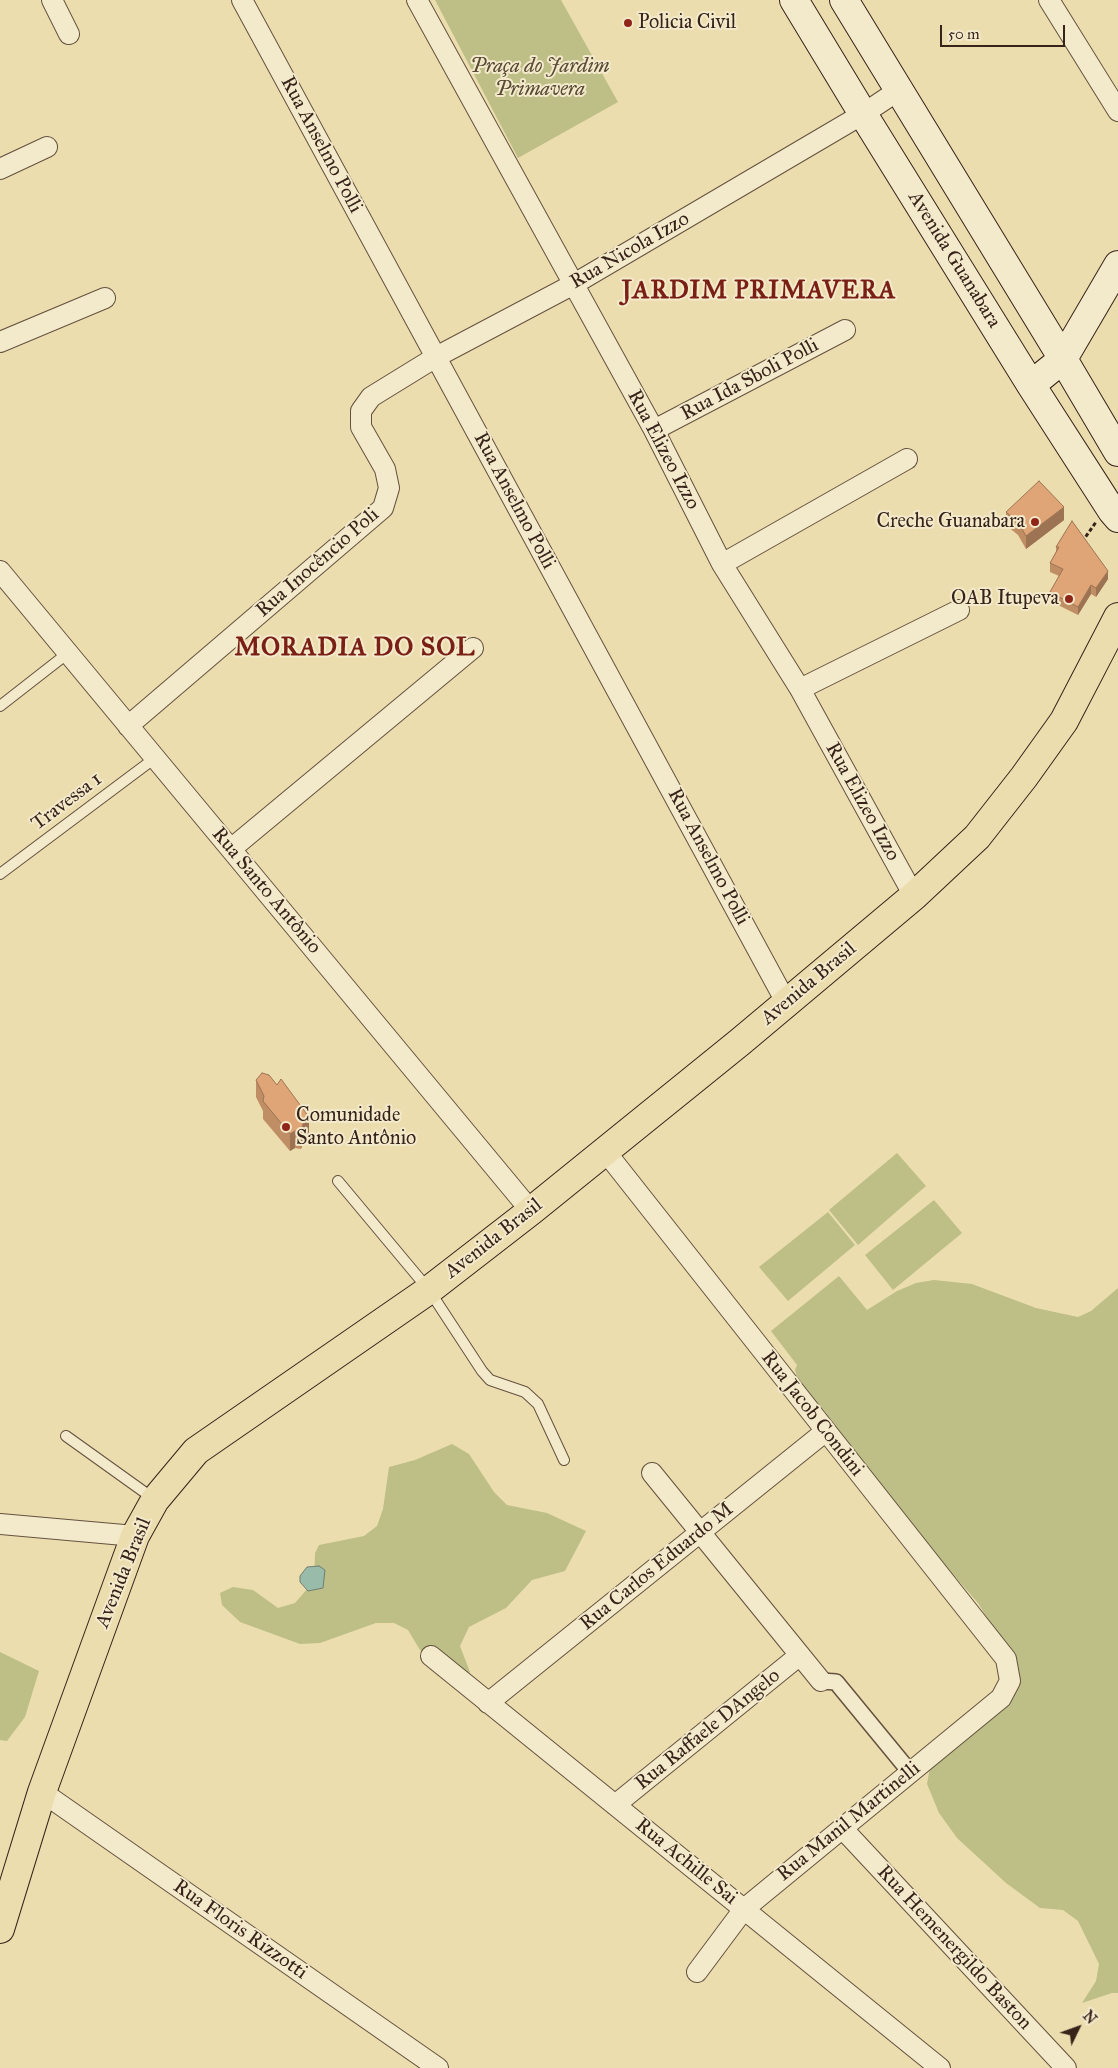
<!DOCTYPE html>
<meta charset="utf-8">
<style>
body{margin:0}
#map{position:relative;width:1118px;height:2068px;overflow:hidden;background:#ecddaf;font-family:"IM FELL Great Primer",serif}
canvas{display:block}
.north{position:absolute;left:1053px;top:2003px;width:50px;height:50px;-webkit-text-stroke:4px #f3e9cb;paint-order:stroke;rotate:48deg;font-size:14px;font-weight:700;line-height:20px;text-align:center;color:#37231a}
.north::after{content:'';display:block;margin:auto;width:18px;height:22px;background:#37231a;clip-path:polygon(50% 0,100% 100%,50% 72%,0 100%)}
.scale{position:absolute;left:940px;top:25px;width:125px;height:22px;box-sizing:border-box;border:2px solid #37231a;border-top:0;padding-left:6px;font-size:15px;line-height:18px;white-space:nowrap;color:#37231a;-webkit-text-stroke:4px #f3e9cb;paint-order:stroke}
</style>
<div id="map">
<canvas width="1118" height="2068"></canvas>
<div class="north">N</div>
<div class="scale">50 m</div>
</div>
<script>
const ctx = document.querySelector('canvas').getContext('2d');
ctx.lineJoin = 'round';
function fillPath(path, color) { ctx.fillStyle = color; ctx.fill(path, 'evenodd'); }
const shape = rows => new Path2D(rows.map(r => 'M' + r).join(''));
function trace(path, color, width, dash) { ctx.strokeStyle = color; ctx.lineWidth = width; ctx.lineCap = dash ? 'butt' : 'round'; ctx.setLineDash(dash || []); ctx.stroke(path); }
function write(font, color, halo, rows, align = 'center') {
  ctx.font = font + ' "IM FELL Great Primer",serif'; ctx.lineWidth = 4; ctx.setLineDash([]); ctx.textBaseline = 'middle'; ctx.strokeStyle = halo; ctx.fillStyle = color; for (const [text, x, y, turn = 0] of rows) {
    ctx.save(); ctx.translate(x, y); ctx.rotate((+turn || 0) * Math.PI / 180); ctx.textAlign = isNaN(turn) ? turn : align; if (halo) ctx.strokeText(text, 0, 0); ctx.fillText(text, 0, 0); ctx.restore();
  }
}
const green = shape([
 [435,0,561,0,618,102,518,158],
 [897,1153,926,1186,858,1245,829,1210],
 [934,1200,962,1233,893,1290,865,1255],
 [828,1212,855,1245,788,1301,759,1267],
 [839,1276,867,1310,897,1291,916,1283,934,1280,972,1284,1036,1308,1078,1317,1091,1311,1118,1288,1118,1993,1112,1993,1082,2003,1096,1981,1099,1964,1078,1921,1063,1910,1040,1908,1006,1883,957,1838,939,1813,927,1784,930,1767,1010,1694,1014,1662,978,1603,910,1525,823,1409,799,1385,795,1370,797,1365,771,1331],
 [452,1444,469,1454,494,1492,507,1505,547,1513,586,1531,565,1571,532,1580,506,1608,469,1627,460,1646,470,1672,464,1679,420,1650,408,1630,394,1623,376,1623,320,1643,300,1644,240,1622,222,1605,220,1593,233,1587,253,1590,278,1608,295,1603,314,1581,315,1553,319,1545,364,1536,377,1526,383,1509,389,1467,415,1460],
 [0,1652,39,1671,25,1717,7,1741,0,1740]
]);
const water = shape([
 [319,1566,325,1570,323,1588,308,1591,300,1582,300,1576,307,1567,319,1566]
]);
const path = shape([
 [1082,542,1096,522]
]);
const service = shape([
 [0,706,68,653],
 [0,874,155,758],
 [338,1181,429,1290,482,1371,490,1380,525,1392,538,1404,564,1460],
 [66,1436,154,1499]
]);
const pedestrian = shape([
 [821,1681,836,1682,910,1772]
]);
const minor = shape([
 [52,0,69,34],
 [242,0,786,1002],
 [417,0,654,430,722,564,800,689,914,896],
 [1049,0,1118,111],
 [0,169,47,147],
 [0,342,105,298],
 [654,430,845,330],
 [722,564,907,459],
 [0,571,531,1211],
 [800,689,959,610],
 [128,726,383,508,389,488,385,469,361,427,361,411,371,397,436,357,574,284,863,114,899,90],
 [231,849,473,648],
 [605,1151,1006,1659,1010,1681,1001,1698,744,1909,697,1972],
 [652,1473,821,1681],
 [0,1524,135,1536],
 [431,1656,940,2068],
 [488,1703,826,1431],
 [42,1792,438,2068],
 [615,1805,800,1655],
 [842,1828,1066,2068]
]);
const secondary = shape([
 [794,0,863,114,1031,385,1112,511,1118,518],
 [844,0,1063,359,1118,452],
 [1031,385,1063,359,1118,265]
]);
const primary = shape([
 [0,1929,42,1792,135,1536,155,1500,196,1451,429,1290,531,1211,740,1042,914,896,977,837,1024,777,1064,721,1118,617]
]);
const wall = shape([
 [1006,512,1064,520,1026,549,1018,535,1006,525],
 [1072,521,1108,579,1096,597,1091,594,1078,615,1050,601,1050,592,1059,576,1050,572,1050,563,1056,552,1056,547],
 [256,1080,309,1135,303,1142,301,1149,295,1148,290,1151,263,1119,263,1111,256,1097]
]);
const shadedWall = shape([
 [1064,507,1064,520,1026,549,1026,536],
 [1108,571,1108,579,1096,597,1096,588],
 [1091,585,1091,594,1078,615,1078,607],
 [309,1117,309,1135,303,1142,301,1149,301,1131,303,1124],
 [295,1131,295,1148,290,1151,290,1134]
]);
const building = shape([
 [1039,481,1064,507,1026,536,1018,522,1006,512,1039,481],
 [1072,521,1108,571,1096,588,1091,585,1078,607,1050,592,1063,569,1050,563,1059,547,1056,547,1072,521],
 [262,1073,269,1075,277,1085,281,1079,309,1117,303,1124,301,1131,295,1131,290,1134,263,1101,264,1096,256,1080,262,1073]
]);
const markers = [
 [628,23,5,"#8f2418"],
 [1035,522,5,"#8f2418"],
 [1069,599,5,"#8f2418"],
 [286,1127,5,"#8f2418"]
];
const poiNames = [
 ["Policia Civil",638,23],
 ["Creche Guanabara",1025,522,"right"],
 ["OAB Itupeva",1059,599,"right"],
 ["Comunidade",296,1116],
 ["Santo Antônio",296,1139]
];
const parkNames = [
 ["Praça do Jardim",540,67],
 ["Primavera",540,90]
];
const streetNames = [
 ["Rua Anselmo Polli",321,145,62],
 ["Rua Nicola Izzo",630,251,-30],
 ["Avenida Guanabara",954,260,58],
 ["Rua Ida Sboli Polli",750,380,-28],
 ["Rua Elizeo Izzo",663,450,62],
 ["Rua Anselmo Polli",514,501,62],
 ["Rua Inocêncio Poli",318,563,-41],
 ["Travessa 1",67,802,-37],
 ["Rua Elizeo Izzo",862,802,61],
 ["Rua Anselmo Polli",708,857,62],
 ["Rua Santo Antônio",266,891,50],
 ["Avenida Brasil",809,984,-40],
 ["Avenida Brasil",494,1239,-38],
 ["Rua Jacob Condini",812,1414,52],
 ["Rua Carlos Eduardo M",657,1567,-39],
 ["Avenida Brasil",124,1573,-68],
 ["Rua Raffaele DAngelo",708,1730,-39],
 ["Rua Manil Martinelli",849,1822,-39],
 ["Rua Achille Sai",686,1862,39],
 ["Rua Floris Rizzotti",240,1930,35],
 ["Rua Hemenergildo Baston",954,1948,47]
];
const districtNames = [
 ["JARDIM PRIMAVERA",759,292],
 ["MORADIA DO SOL",355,649]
];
fillPath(green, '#bdbf87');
fillPath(water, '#99bcaa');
trace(water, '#727f70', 1);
trace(service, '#64523f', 12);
trace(pedestrian, '#64523f', 18);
trace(minor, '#64523f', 22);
trace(secondary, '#37231a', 30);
trace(primary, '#37231a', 30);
trace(path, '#37231a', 3, [4, 2.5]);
trace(service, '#f3e9cb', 10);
trace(pedestrian, '#f3e9cb', 15);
trace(minor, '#f3e9cb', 20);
trace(secondary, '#f3e9cb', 28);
trace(primary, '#ecddaf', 28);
fillPath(wall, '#c08e65');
fillPath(shadedWall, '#9c7453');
fillPath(building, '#dfa576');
trace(building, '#9c7453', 1);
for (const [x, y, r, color] of markers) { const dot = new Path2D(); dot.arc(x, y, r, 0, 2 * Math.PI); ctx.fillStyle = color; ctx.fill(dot); trace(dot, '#f3e9cb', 2); }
write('20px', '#37231a', '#f3e9cb', poiNames, 'left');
write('italic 20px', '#584a35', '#f3e9cb', parkNames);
write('20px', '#37231a', '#f3e9cb', streetNames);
ctx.letterSpacing = '1px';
write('bold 25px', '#7a1f14', '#f3e9cb', districtNames);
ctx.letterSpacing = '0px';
</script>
